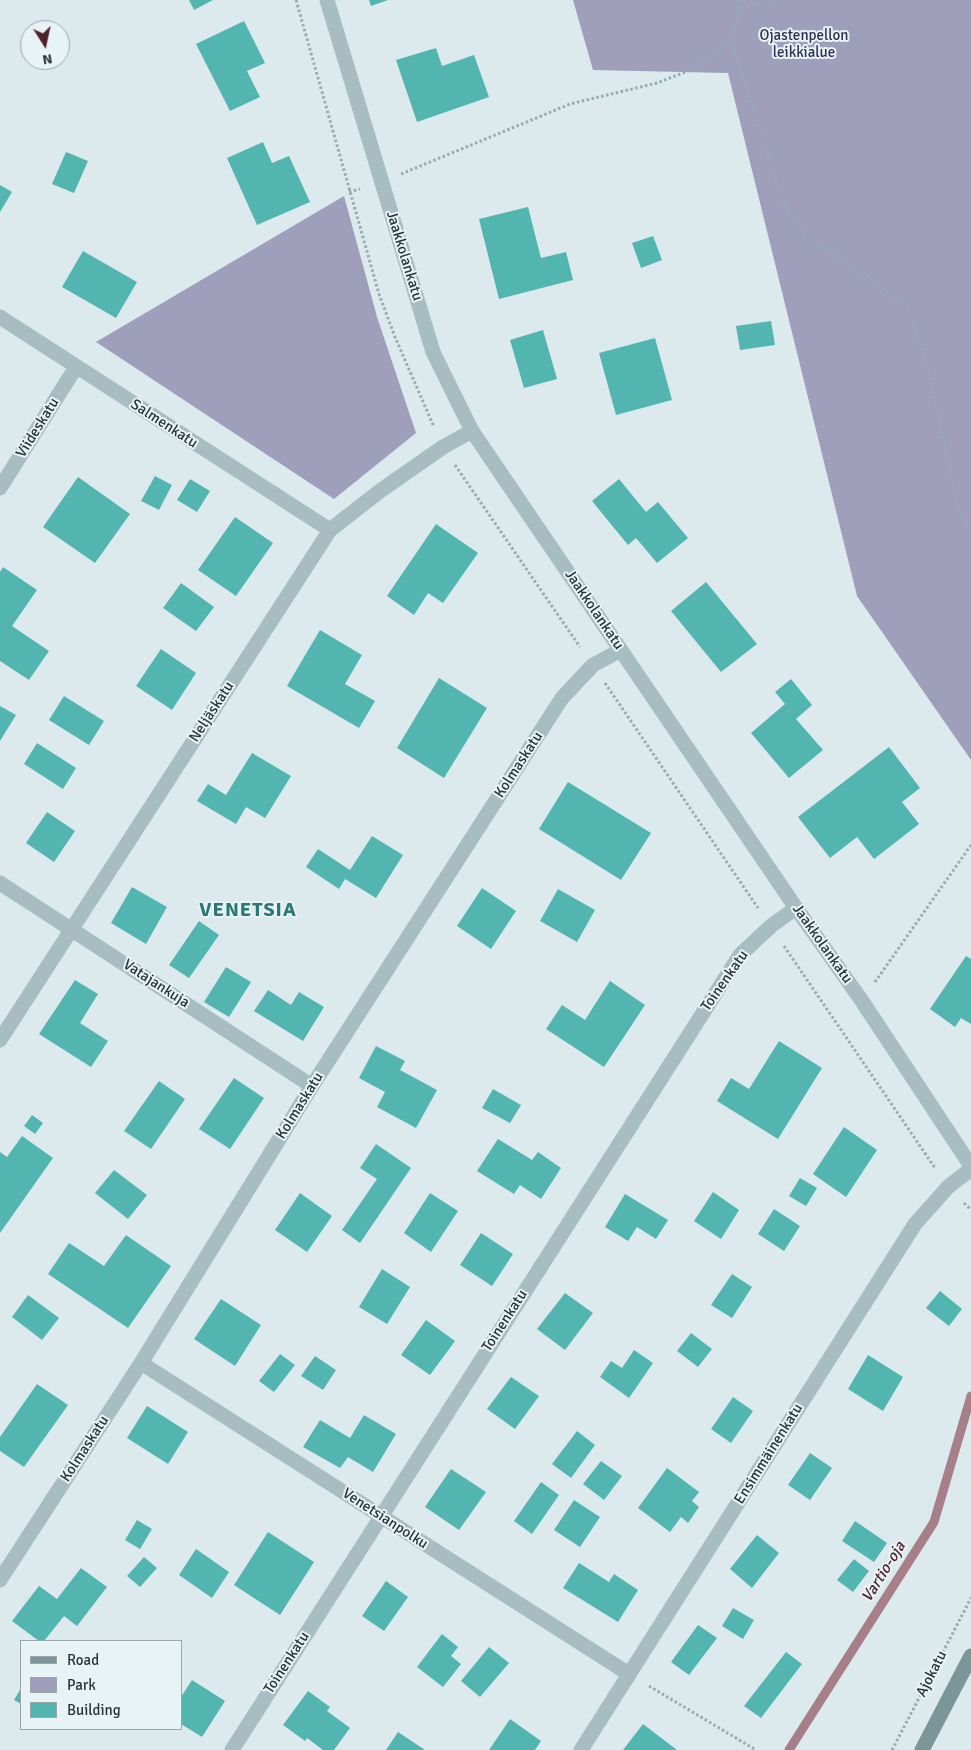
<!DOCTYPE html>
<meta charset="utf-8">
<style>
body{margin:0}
#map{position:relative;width:971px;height:1750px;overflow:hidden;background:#dceaee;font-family:Signika,sans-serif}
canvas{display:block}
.legend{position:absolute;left:20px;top:1640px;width:162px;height:90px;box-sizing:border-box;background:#e8f3f6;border:1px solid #9ba6a8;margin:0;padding:6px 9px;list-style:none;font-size:15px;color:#283333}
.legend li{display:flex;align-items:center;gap:10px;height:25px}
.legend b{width:25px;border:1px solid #9ba6a8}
.north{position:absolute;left:20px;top:20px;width:50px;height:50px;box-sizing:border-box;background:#e8f3f6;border:1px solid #9ba6a8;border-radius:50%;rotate:170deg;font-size:14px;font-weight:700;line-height:20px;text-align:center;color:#283333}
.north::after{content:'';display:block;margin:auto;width:18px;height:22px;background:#4f232d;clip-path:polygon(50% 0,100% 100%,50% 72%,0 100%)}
</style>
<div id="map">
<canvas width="971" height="1750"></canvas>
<ul class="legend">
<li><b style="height:6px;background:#7b9698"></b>Road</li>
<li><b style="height:14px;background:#9f9ebb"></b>Park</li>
<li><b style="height:14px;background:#53b5b0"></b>Building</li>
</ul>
<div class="north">N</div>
</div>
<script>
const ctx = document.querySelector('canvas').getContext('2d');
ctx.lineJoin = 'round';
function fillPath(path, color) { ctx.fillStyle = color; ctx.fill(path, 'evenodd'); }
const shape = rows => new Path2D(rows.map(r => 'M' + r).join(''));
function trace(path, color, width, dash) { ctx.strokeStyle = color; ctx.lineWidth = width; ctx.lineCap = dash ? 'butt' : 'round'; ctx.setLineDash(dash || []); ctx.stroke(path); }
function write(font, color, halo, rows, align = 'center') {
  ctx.font = font + ' Signika,sans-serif'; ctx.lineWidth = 4; ctx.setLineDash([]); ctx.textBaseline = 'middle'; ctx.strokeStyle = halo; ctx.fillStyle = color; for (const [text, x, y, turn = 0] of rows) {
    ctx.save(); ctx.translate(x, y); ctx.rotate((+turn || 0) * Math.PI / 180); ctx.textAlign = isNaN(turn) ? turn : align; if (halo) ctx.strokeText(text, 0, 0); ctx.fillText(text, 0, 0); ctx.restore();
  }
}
const green = shape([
 [573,0,971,0,971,760,857,596,728,73,593,70],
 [344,196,377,317,416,433,334,499,96,342]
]);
const stream = shape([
 [789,1750,934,1522,971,1396]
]);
const building = shape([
 [189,0,213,0,194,10],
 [369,0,388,0,371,6],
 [244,21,265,63,247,71,260,97,230,111,196,44],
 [436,48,442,66,474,55,489,97,417,122,396,60],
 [263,142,272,163,289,156,310,202,257,225,227,158],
 [66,152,88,161,74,193,52,184],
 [0,185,12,192,0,212],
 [528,207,541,258,566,252,573,280,499,299,479,219],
 [653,236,662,260,641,268,632,243],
 [83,251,137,282,116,318,62,287],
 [771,321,775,345,740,350,736,326],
 [543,330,557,379,524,388,510,340],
 [655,338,672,400,616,415,599,353],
 [155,476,172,485,159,510,141,501],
 [78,477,130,514,95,563,43,527],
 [190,479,210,491,197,512,177,500],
 [619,479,646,512,658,502,688,538,657,563,636,538,628,545,592,501],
 [235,517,273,543,236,596,198,570],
 [436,524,478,553,443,603,428,593,414,615,387,596],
 [3,567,37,590,12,626,49,651,29,680,0,661,0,572],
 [706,582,757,644,721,672,671,611],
 [181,583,214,607,196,631,163,608],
 [320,630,362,655,345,684,375,701,359,728,287,686],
 [161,649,196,673,172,710,136,686],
 [439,678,487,708,444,778,397,748],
 [791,679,812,705,796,719,823,750,789,778,751,733,785,704,775,692],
 [64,696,104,721,89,745,49,720],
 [0,706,16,715,0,741],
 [37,743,76,768,63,789,24,764],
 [889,747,920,788,902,802,919,824,874,859,857,837,830,858,798,817],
 [252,753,291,776,265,818,246,807,236,824,197,801,208,784,226,795],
 [568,782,651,833,621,880,539,829],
 [47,812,75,831,54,862,26,843],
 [372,836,403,855,376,898,345,879,339,889,306,867,318,849,350,870],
 [132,887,167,907,146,944,111,923],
 [482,888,516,911,491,949,457,926],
 [558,889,595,910,577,942,540,921],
 [199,921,219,935,189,978,169,965],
 [966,956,971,959,971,1024,961,1018,955,1027,930,1009],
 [226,967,251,982,229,1017,204,1002],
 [75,980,98,994,80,1023,108,1041,91,1067,39,1034],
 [610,981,645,1005,604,1067,546,1029,562,1005,585,1020],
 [268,990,291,1005,299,992,324,1007,303,1041,254,1011],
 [779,1041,822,1068,778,1139,717,1101,731,1078,749,1089],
 [376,1046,405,1061,400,1070,437,1090,416,1128,377,1107,385,1092,359,1078],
 [234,1078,264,1098,230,1149,199,1129],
 [159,1081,185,1099,151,1149,124,1131],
 [493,1089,521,1105,510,1123,482,1108],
 [32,1115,43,1123,35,1134,24,1126],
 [844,1127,877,1150,846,1197,813,1174],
 [22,1136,53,1158,0,1233,0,1152,7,1157],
 [498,1139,532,1160,538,1152,561,1168,541,1199,520,1185,514,1194,477,1171],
 [376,1144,411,1168,360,1243,342,1230,377,1179,360,1168],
 [114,1170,147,1195,128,1219,95,1193],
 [800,1178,817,1188,806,1206,789,1196],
 [713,1192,739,1210,721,1239,694,1221],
 [300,1193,332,1216,307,1252,275,1230],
 [430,1193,458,1211,431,1252,404,1233],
 [625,1194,668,1220,656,1239,637,1227,628,1241,605,1227],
 [774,1209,800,1226,784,1251,758,1234],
 [481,1233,513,1254,492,1286,460,1265],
 [126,1235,171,1266,128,1328,48,1274,69,1243,104,1266],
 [382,1269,410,1287,387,1324,359,1307],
 [732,1274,752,1287,732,1318,711,1305],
 [940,1291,962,1309,949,1326,926,1308],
 [565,1293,593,1313,565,1350,537,1329],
 [28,1295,59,1318,42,1340,12,1317],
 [221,1299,261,1325,235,1366,194,1339],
 [426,1320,455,1341,430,1375,401,1355],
 [691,1333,712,1349,698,1367,677,1351],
 [634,1350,653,1363,629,1398,600,1377,611,1361,622,1368],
 [280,1354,295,1365,274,1392,259,1381],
 [868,1355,903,1377,883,1411,848,1389],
 [315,1356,336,1370,323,1390,301,1376],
 [511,1377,539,1396,515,1429,487,1409],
 [37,1384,68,1405,24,1467,0,1451,0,1437],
 [733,1397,753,1411,731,1443,711,1429],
 [147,1406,188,1432,168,1464,127,1438],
 [364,1415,396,1434,373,1472,348,1457,340,1468,303,1447,320,1420,350,1438],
 [577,1431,595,1445,571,1478,552,1464],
 [810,1453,832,1468,810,1500,788,1485],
 [601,1461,622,1476,604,1500,583,1484],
 [667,1468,699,1492,692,1501,699,1507,688,1523,681,1517,670,1532,638,1508],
 [451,1469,486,1492,459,1530,425,1507],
 [541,1482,559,1495,532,1534,514,1521],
 [574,1500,600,1517,580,1547,554,1530],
 [137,1520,152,1529,140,1549,125,1540],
 [855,1521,887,1543,874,1562,842,1541],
 [268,1532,314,1562,280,1615,234,1585],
 [757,1535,779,1553,752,1588,730,1569],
 [196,1549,229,1572,212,1598,179,1575],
 [144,1557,157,1568,140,1587,127,1576],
 [854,1559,869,1571,853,1592,837,1580],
 [579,1563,609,1582,614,1574,638,1590,618,1622,563,1588],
 [81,1568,107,1587,77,1626,64,1616,44,1641,39,1641,12,1621,39,1586,57,1599],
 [386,1581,408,1597,384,1631,362,1616],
 [733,1608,754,1620,743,1639,722,1626],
 [698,1625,717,1638,689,1675,671,1662],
 [442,1634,458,1647,451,1656,461,1664,443,1687,417,1667],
 [489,1647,509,1663,480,1697,461,1681],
 [786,1652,802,1664,761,1718,744,1706],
 [192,1680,225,1701,202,1737,181,1724,181,1697],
 [21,1688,21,1704,14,1700],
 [308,1691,330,1707,327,1711,350,1728,334,1750,323,1750,307,1738,305,1741,283,1725],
 [510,1719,541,1741,535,1750,489,1750],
 [643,1724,677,1750,623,1750],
 [398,1732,425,1750,386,1750]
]);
const path = shape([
 [296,0,379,294,395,337,434,427],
 [742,0,741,8,731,40,774,176,788,212,805,235,871,279,906,306,924,351,958,507,971,532],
 [742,8,778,0],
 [401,174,570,104,657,83,693,69,731,40],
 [349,192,360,189],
 [455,465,580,647],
 [605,683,758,908],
 [784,946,935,1168],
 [875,982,971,845],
 [964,1203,971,1210],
 [649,1686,756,1750],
 [892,1750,971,1598]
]);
const street = shape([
 [327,0,433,352,472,431,796,908,862,1001,971,1166],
 [0,317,330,530],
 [0,488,76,367],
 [0,883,312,1086],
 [0,1040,330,530,380,491,443,447,472,431],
 [141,1363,629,1674],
 [0,1580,141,1363,312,1086,562,698,593,665,621,650],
 [232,1750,740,955,771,926,796,908],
 [581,1750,915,1224,948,1187,971,1169]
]);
const secondary = shape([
 [922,1750,971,1656]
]);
const parkNames = [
 ["Ojastenpellon",804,36],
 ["leikkialue",804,53]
];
const streetNames = [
 ["Jaakkolankatu",404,256,73],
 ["Salmenkatu",164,424,33],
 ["Viideskatu",38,428,-58],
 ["Jaakkolankatu",594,610,56],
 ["Neljäskatu",212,712,-57],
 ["Kolmaskatu",519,765,-57],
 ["Jaakkolankatu",822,944,55],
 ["Toinenkatu",725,981,-55],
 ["Vatajankuja",156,984,33],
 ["Kolmaskatu",300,1106,-58],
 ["Toinenkatu",505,1321,-57],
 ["Kolmaskatu",85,1449,-57],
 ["Ensimmäinenkatu",769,1454,-58],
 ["Venetsianpolku",385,1519,33],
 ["Toinenkatu",287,1663,-57],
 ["Ajokatu",932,1674,-63]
];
const waterNames = [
 ["Vartio-oja",884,1572,-58]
];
const districtNames = [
 ["VENETSIA",248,911]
];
fillPath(green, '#9f9ebb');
trace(stream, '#a77f89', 9);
fillPath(building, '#53b5b0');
trace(path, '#94acb0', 3, [2.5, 2.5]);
trace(street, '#a7bdc2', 15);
trace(secondary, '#7b9698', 15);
write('15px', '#312f4e', '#e8f3f6', parkNames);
write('15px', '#283333', '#e8f3f6', streetNames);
write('italic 16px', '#4f232d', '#e8f3f6', waterNames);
ctx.letterSpacing = '1px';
write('bold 20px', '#2c7773', '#e8f3f6', districtNames);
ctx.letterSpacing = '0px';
</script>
